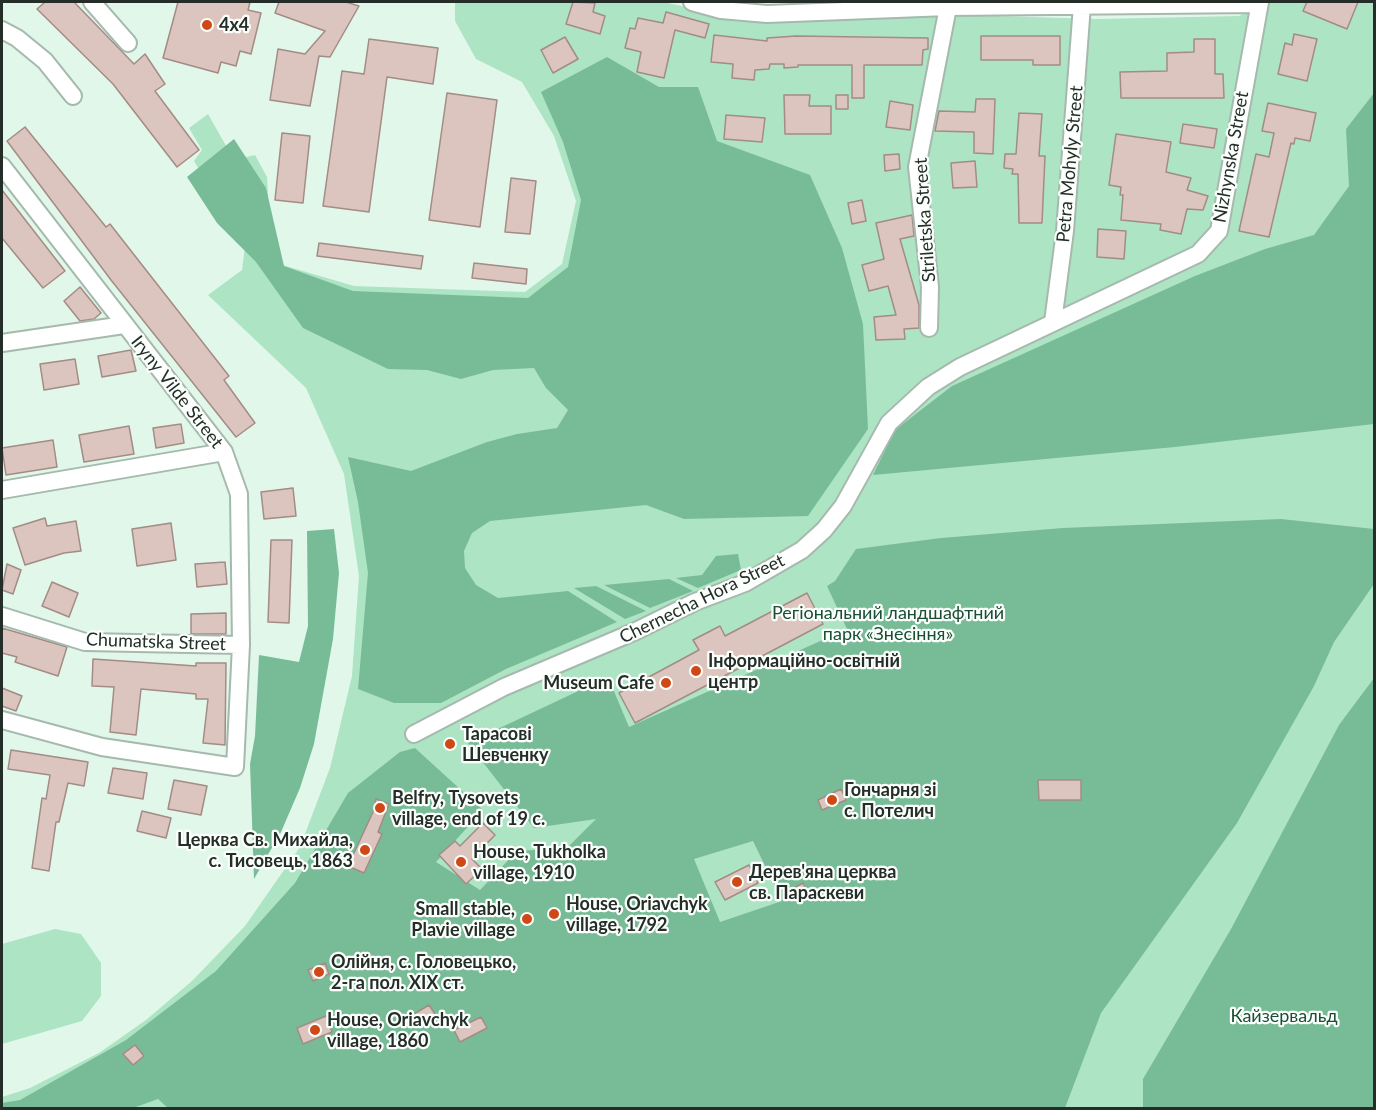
<!DOCTYPE html>
<meta charset="utf-8">
<style>
body{margin:0}
#map{position:relative;width:1376px;height:1110px;overflow:hidden;background:#e1f7ea;font-family:Lato,sans-serif}
canvas{display:block}
.frame{position:absolute;inset:0;border:3px solid #252d28;pointer-events:none}
</style>
<div id="map">
<canvas width="1376" height="1110"></canvas>
<div class="frame"></div>
</div>
<script>
const ctx = document.querySelector('canvas').getContext('2d');
ctx.lineJoin = 'round';
function fillPath(path, color) { ctx.fillStyle = color; ctx.fill(path, 'evenodd'); }
const shape = rows => new Path2D(rows.map(r => 'M' + r).join(''));
function trace(path, color, width, dash) { ctx.strokeStyle = color; ctx.lineWidth = width; ctx.lineCap = dash ? 'butt' : 'round'; ctx.setLineDash(dash || []); ctx.stroke(path); }
function write(font, color, halo, rows, align = 'center') {
  ctx.font = font + ' Lato,sans-serif'; ctx.lineWidth = 4.5; ctx.setLineDash([]); ctx.textBaseline = 'middle'; ctx.strokeStyle = halo; ctx.fillStyle = color; for (const [text, x, y, turn = 0] of rows) {
    ctx.save(); ctx.translate(x, y); ctx.rotate((+turn || 0) * Math.PI / 180); ctx.textAlign = isNaN(turn) ? turn : align; if (halo) ctx.strokeText(text, 0, 0); ctx.fillText(text, 0, 0); ctx.restore();
  }
}
const green = shape([
 [455,2,663,2,757,22,964,15,1097,19,1239,16,1266,2,1374,2,1374,1108,2,1108,2,1097,30,1088,99,1053,146,1020,192,981,245,926,300,847,330,768,352,676,359,576,344,474,306,388,208,295,242,270,245,246,194,161,202,150,189,128,208,114,234,160,255,155,267,177,272,262,354,286,525,292,562,264,576,201,554,136,522,82,476,59,455,21],
 [55,929,81,934,101,963,101,996,82,1021,2,1044,2,944]
]);
const forest = shape([
 [607,57,659,87,698,87,717,141,810,175,842,248,863,324,868,429,808,516,684,519,646,505,490,521,472,533,464,551,465,568,476,585,498,598,568,591,617,622,506,669,441,703,394,703,358,689,368,573,358,502,348,457,411,471,487,442,517,434,557,428,568,410,546,388,534,368,493,370,461,379,427,370,388,369,303,328,256,262,217,223,187,177,234,139,266,188,284,266,353,291,528,298,568,267,581,200,563,142,541,92],
 [1374,93,1374,424,1175,447,873,475,895,430,952,386,1195,276,1265,249,1314,235,1349,186,1346,129],
 [1281,519,1374,529,1374,584,1334,642,1314,686,1237,823,1101,1013,1065,1108,168,1108,158,1099,133,1108,2,1108,2,1103,20,1100,126,1040,216,971,295,883,348,793,400,752,415,748,483,810,436,862,480,890,517,851,567,848,596,819,534,828,468,743,608,677,629,727,847,629,827,586,835,581,856,549,941,538,1063,528],
 [753,841,782,901,720,922,694,859],
 [334,529,339,573,333,639,314,744,300,788,281,832,254,879,250,764,255,736,259,655,299,662,308,626,307,531],
 [738,554,741,570,698,588,676,578,702,575,716,556],
 [669,579,693,591,650,608,604,585],
 [596,586,646,611,625,619,574,588],
 [1374,678,1374,1108,1143,1108,1143,1079,1231,929,1339,725]
]);
const building = shape([
 [45,2,74,2,134,64,145,54,165,84,155,91,199,150,177,167,113,84,37,9,45,2],
 [178,2,250,2,248,10,261,13,251,54,240,51,236,66,221,62,218,73,163,58,178,2],
 [279,2,346,2,359,6,330,57,319,56,310,106,270,100,278,49,305,54,325,31,275,13,279,2],
 [573,2,595,3,593,12,605,16,600,34,566,24,573,2],
 [1307,2,1358,2,1347,29,1303,11,1307,2],
 [666,12,709,24,705,38,675,30,664,78,637,72,641,52,625,48,630,28,635,29,638,18,663,23,666,12],
 [1294,34,1317,39,1307,81,1278,74,1285,43,1292,45,1294,34],
 [714,35,767,41,767,38,796,36,928,38,928,49,923,50,922,65,864,65,864,98,852,98,852,65,798,65,798,67,784,68,784,64,770,64,769,69,755,70,754,80,732,78,733,64,711,62,714,35],
 [981,36,1060,36,1060,65,1033,65,1033,60,981,60,981,36],
 [565,37,578,59,553,73,541,50,565,37],
 [369,39,438,48,433,84,387,77,369,212,323,206,342,71,364,74,369,39],
 [1194,39,1215,39,1215,74,1223,74,1224,98,1121,98,1120,72,1167,71,1167,53,1194,52,1194,39],
 [447,93,497,100,480,227,429,220,447,93],
 [784,95,810,95,809,106,831,106,831,134,785,134,784,95],
 [836,95,848,95,848,109,836,109,836,95],
 [976,99,995,99,993,154,974,153,974,132,935,131,939,111,975,112,976,99],
 [890,101,913,105,910,130,886,127,890,101],
 [1268,103,1316,113,1310,141,1295,138,1294,144,1291,143,1269,237,1239,231,1256,154,1269,157,1274,133,1262,131,1268,103],
 [1019,113,1042,114,1039,156,1045,156,1042,223,1019,223,1018,174,1012,174,1013,169,1004,168,1005,154,1016,154,1019,113],
 [726,115,765,118,762,142,724,139,726,115],
 [1183,124,1217,129,1214,148,1180,143,1183,124],
 [25,127,106,227,110,224,229,376,224,380,255,423,236,437,111,280,7,141,25,127],
 [282,133,310,136,303,203,275,200,282,133],
 [1116,134,1171,142,1166,172,1191,178,1187,190,1208,196,1203,210,1187,209,1181,234,1160,230,1161,224,1121,220,1123,195,1120,195,1121,187,1109,185,1116,134],
 [899,154,900,169,885,171,884,155,899,154],
 [975,161,977,187,953,188,951,163,975,161],
 [511,178,536,181,530,234,505,232,511,178],
 [2,190,65,271,43,288,2,238,2,190],
 [862,200,866,221,852,224,848,203,862,200],
 [912,215,914,236,900,239,919,305,919,328,904,329,905,339,876,340,874,317,896,315,888,286,869,291,862,265,884,259,876,223,912,215],
 [1098,229,1126,231,1124,259,1097,257,1098,229],
 [319,243,423,256,421,269,317,256,319,243],
 [474,263,527,269,526,284,472,278,474,263],
 [80,287,101,313,94,319,80,321,64,301,80,287],
 [131,350,136,371,102,377,98,356,131,350],
 [75,359,79,384,44,390,40,364,75,359],
 [181,424,184,443,156,448,153,428,181,424],
 [129,426,134,454,84,462,79,435,129,426],
 [53,440,57,467,6,475,2,448,53,440],
 [293,488,296,516,264,519,261,492,293,488],
 [45,518,47,526,76,521,81,551,64,553,25,565,13,528,45,518],
 [171,523,176,560,137,566,132,529,171,523],
 [271,540,292,540,289,623,268,622,271,540],
 [225,562,227,584,197,587,195,564,225,562],
 [7,564,21,570,13,594,2,590,7,564],
 [52,582,78,593,69,617,42,606,52,582],
 [807,593,823,624,635,723,619,693,699,650,693,640,720,626,725,636,807,593],
 [226,613,226,634,191,634,191,614,226,613],
 [2,628,67,647,58,676,15,662,17,657,2,653,2,628],
 [93,659,196,666,196,663,226,663,225,745,203,743,208,699,196,699,196,694,141,689,136,735,110,732,114,687,92,686,93,659],
 [2,688,22,696,16,711,2,706,2,688],
 [11,750,88,762,84,786,68,783,59,822,56,822,49,871,32,868,42,798,46,799,50,775,8,769,11,750],
 [113,768,147,773,143,799,108,793,113,768],
 [174,780,207,786,201,815,168,809,174,780],
 [1038,780,1081,780,1081,800,1039,800,1038,780],
 [841,789,846,800,822,810,818,800,841,789],
 [376,799,389,804,378,832,382,834,364,873,348,866,373,812,376,799],
 [142,811,171,818,166,838,137,831,142,811],
 [483,823,495,835,472,859,482,869,466,884,439,855,455,841,460,846,483,823],
 [749,865,758,883,725,900,715,882,749,865],
 [803,883,808,894,797,899,792,889,803,883],
 [325,963,329,974,313,981,308,970,325,963],
 [429,1005,437,1017,422,1027,414,1014,429,1005],
 [326,1016,332,1032,303,1044,297,1028,326,1016],
 [481,1017,487,1028,460,1042,454,1030,481,1017],
 [135,1045,144,1056,133,1065,123,1054,135,1045]
]);
const minor = shape([
 [92,2,128,43],
 [692,2,721,10,767,14,948,7,1258,4],
 [2,30,17,38,45,61,73,96],
 [2,166,224,452,239,494,241,645,235,767,102,747,2,720],
 [1053,322,1065,231,1082,5],
 [929,328,930,287,917,167,949,2],
 [2,343,124,325],
 [2,490,224,452],
 [2,616,85,642,241,645],
 [414,734,504,687,636,631,695,602,745,583,802,550,824,530,843,506,889,423,928,387,960,367,1198,254,1219,231,1260,2]
]);
const markers = [
 [207,25,6,"#cf4816"],
 [696,671,6,"#cf4816"],
 [666,683,6,"#cf4816"],
 [450,744,6,"#cf4816"],
 [832,800,6,"#cf4816"],
 [380,808,6,"#cf4816"],
 [365,850,6,"#cf4816"],
 [461,862,6,"#cf4816"],
 [737,882,6,"#cf4816"],
 [554,914,6,"#cf4816"],
 [527,919,6,"#cf4816"],
 [319,972,6,"#cf4816"],
 [315,1030,6,"#cf4816"]
];
const poiNames = [
 ["4х4",219,25],
 ["Інформаційно-освітній",708,661],
 ["центр",708,682],
 ["Museum Cafe",654,683,"right"],
 ["Тарасові",462,734],
 ["Шевченку",462,755],
 ["Гончарня зі",844,790],
 ["с. Потелич",844,811],
 ["Belfry, Tysovets",392,798],
 ["village, end of 19 c.",392,819],
 ["Церква Св. Михайла,",353,840,"right"],
 ["с. Тисовець, 1863",353,861,"right"],
 ["House, Tukholka",473,852],
 ["village, 1910",473,873],
 ["Дерев'яна церква",749,872],
 ["св. Параскеви",749,893],
 ["House, Oriavchyk",566,904],
 ["village, 1792",566,925],
 ["Small stable,",515,909,"right"],
 ["Plavie village",515,930,"right"],
 ["Олійня, с. Головецько,",331,962],
 ["2-га пол. XIX ст.",331,983],
 ["House, Oriavchyk",327,1020],
 ["village, 1860",327,1041]
];
const streetNames = [
 ["Nizhynska Street",1231,157,-80],
 ["Petra Mohyly Street",1070,164,-85],
 ["Striletska Street",925,220,-94],
 ["Iryny Vilde Street",177,392,52],
 ["Chernecha Hora Street",702,599,-26],
 ["Chumatska Street",156,642,2]
];
const parkNames = [
 ["Регіональний ландшафтний",888,613],
 ["парк «Знесіння»",888,634],
 ["Кайзервальд",1284,1016]
];
fillPath(green, '#ade4c4');
fillPath(forest, '#78bc97');
fillPath(building, '#dcc5be');
trace(building, '#a28c85', 1.5);
trace(minor, '#a5b9ad', 20);
trace(minor, '#fff', 16);
for (const [x, y, r, color] of markers) { const dot = new Path2D(); dot.arc(x, y, r, 0, 2 * Math.PI); ctx.fillStyle = color; ctx.fill(dot); trace(dot, '#fbfffc', 2); }
write('bold 18px', '#252d28', '#fbfffc', poiNames, 'left');
write('18px', '#252d28', '#fbfffc', streetNames);
write('18px', '#194d34', '#fbfffc', parkNames);
</script>
